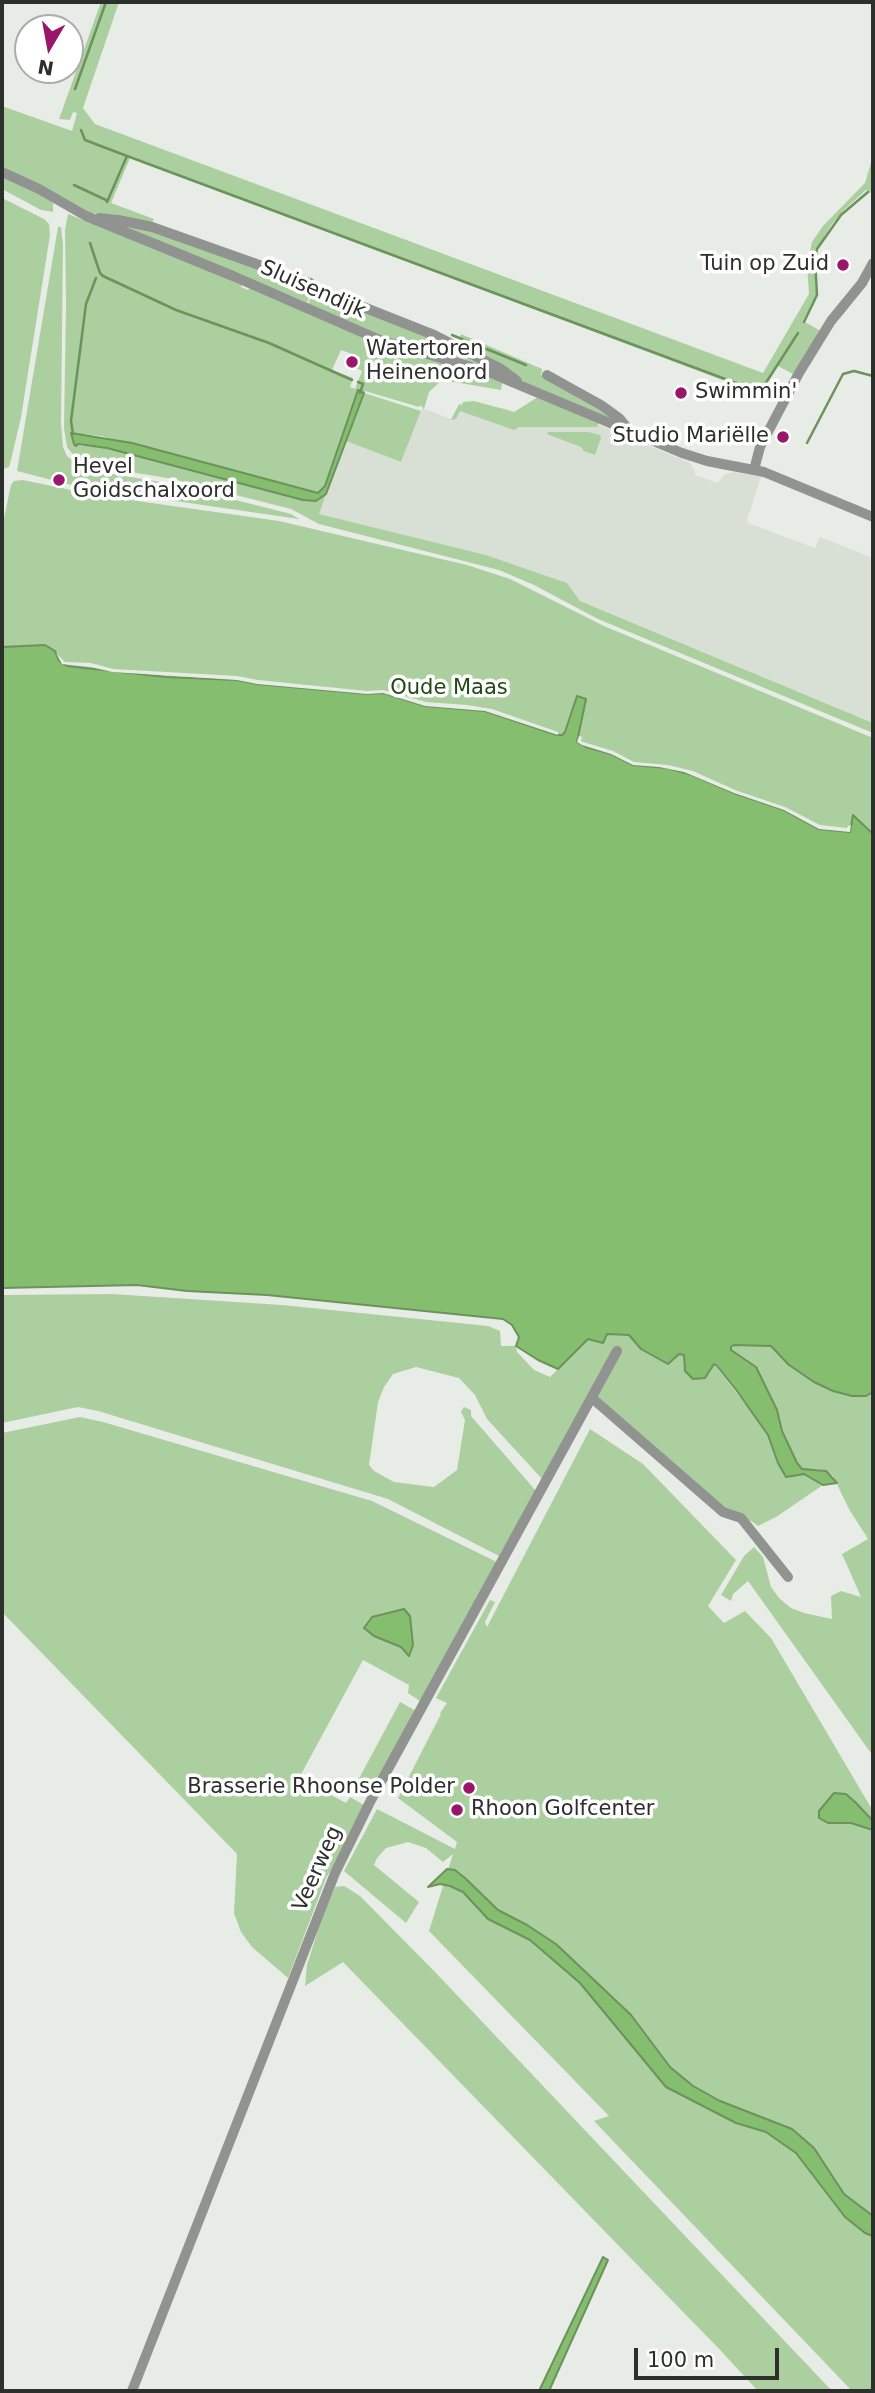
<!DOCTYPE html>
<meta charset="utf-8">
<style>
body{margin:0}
#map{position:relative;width:875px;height:2393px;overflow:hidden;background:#e8ece6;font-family:"DejaVu Sans",sans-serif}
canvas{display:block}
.frame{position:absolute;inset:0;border:4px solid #2d2f2c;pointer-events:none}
.north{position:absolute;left:14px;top:14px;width:70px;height:70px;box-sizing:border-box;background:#fff;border:2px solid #abacab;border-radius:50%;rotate:190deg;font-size:19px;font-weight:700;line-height:28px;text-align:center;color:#2d2f2c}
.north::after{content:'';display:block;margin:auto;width:24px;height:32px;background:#99166b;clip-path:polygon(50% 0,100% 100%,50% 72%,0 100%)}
.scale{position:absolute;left:634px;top:2348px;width:145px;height:32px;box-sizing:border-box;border:4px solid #2d2f2c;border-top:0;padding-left:9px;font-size:21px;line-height:24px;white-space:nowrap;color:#2d2f2c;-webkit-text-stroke:5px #fff;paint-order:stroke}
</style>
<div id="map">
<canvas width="875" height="2393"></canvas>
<div class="frame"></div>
<div class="north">N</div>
<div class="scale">100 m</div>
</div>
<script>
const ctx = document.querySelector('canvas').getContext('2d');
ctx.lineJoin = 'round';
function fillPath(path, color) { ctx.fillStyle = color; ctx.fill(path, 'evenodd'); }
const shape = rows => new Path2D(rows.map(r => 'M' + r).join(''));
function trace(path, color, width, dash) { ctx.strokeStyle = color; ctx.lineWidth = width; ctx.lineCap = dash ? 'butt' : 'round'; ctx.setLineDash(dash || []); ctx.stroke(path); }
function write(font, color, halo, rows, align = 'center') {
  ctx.font = font + ' "DejaVu Sans",sans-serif'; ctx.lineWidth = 7; ctx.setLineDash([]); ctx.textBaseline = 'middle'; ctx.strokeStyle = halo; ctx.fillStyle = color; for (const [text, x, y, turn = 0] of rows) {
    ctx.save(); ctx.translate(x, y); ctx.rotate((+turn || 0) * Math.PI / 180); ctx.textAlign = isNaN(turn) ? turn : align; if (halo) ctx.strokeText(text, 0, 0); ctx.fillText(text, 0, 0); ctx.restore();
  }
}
const built = shape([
 [538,399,690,463,695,471,695,475,718,483,724,475,733,472,761,477,747,520,748,523,815,548,820,537,873,558,873,723,580,601,567,583,486,555,318,514,346,441,401,462,422,408,451,419,459,406,504,408,516,413]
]);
const green = shape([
 [101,2,119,2,83,108,95,124,763,373,809,294,807,265,812,242,823,226,865,183,873,156,873,191,870,193,866,190,844,210,832,224,815,252,816,295,803,321,821,331,793,374,778,366,760,394,130,158,111,203,154,219,152,223,121,215,88,213,2,168,2,106,72,131,77,113,73,112,70,120,59,119],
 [2,176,49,199,53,203,53,212,41,210,2,189],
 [2,198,44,219,49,224,50,235,21,417,11,460,9,467,3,469],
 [68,214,242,284,241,287,248,290,250,287,502,383,501,390,442,380,429,392,424,409,420,405,419,407,365,391,325,486,318,493,101,436,72,433,74,445,107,448,303,500,318,500,326,494,319,514,486,555,567,583,580,601,873,723,873,733,598,619,534,585,499,570,319,524,291,509,173,479,89,465,78,461,67,447,64,428,66,305,65,230],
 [341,350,360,357,356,368,362,371,355,389,350,387,353,378,332,370],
 [109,220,137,225,312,287,309,297,307,303],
 [58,227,61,227,63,244,61,423,63,447,67,456,84,469,172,484,291,514,299,519,79,487,17,471],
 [311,297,323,302,324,299,383,316,507,374,384,337,308,304],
 [461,334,542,369,541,375,558,382,620,422,526,383,458,344],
 [364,393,421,411,401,462,346,441],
 [538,397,599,422,597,427,519,427,514,430,460,411,456,419,451,420,459,404,462,405,463,402,474,401,514,412],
 [548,432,588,432,600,435,601,438,595,455,584,451,581,447,547,434],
 [23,480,95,495,279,521,467,565,510,579,604,626,873,738,873,834,857,818,844,881,2,677,2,528,11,485,14,481],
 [112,1294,282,1305,488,1326,500,1331,501,1346,516,1346,517,1352,534,1370,550,1377,588,1339,603,1343,607,1334,629,1335,641,1349,684,1355,685,1371,705,1378,714,1364,757,1419,768,1435,778,1463,804,1474,823,1485,776,1517,758,1526,751,1521,733,1517,595,1397,543,1480,487,1419,475,1395,459,1378,416,1367,393,1374,384,1387,378,1402,369,1465,374,1471,394,1482,434,1487,457,1470,465,1420,461,1412,464,1407,471,1410,471,1416,536,1491,499,1556,388,1499,98,1411,78,1407,2,1423,2,1295],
 [734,1345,771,1346,866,1396,873,1392,873,1756,748,1581,733,1594,731,1601,721,1595,744,1556,754,1547,763,1557,771,1587,779,1598,791,1608,804,1613,832,1619,831,1596,841,1591,861,1597,842,1554,868,1539,849,1509,833,1476,819,1469,802,1469,797,1463,782,1430,777,1410,731,1350],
 [80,1417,103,1422,372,1501,497,1562,423,1703,408,1693,409,1685,363,1660,299,1778,346,1803,350,1797,367,1807,326,1878,288,1978,252,1947,241,1932,234,1913,237,1854,2,1612,2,1433],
 [404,1609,410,1617,413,1645,408,1655,401,1647,374,1636,364,1628],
 [590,1429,643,1464,736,1560,708,1606,724,1623,745,1611,771,1638,873,1811,873,2391,852,2391,594,2121,609,2116,429,1931,453,1854,443,1862,426,1848,408,1842,386,1848,377,1858,374,1865,419,1902,406,1923,344,1871,377,1809,455,1849,457,1842,398,1798,441,1714,440,1713,447,1703,436,1698,490,1600,495,1602,485,1622,487,1627],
 [400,1702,418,1712,373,1796,355,1786],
 [344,1886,360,1896,437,1974,832,2391,758,2391,722,2352,343,1962,305,1986,307,1965,319,1927,335,1887]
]);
const water = shape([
 [358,390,364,393,346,441,326,494,316,501,303,500,107,448,78,444,76,446,74,444,71,433,132,443,318,493,325,486,358,390],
 [45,645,55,651,59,661,67,666,166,677,237,680,257,684,367,694,383,693,425,706,485,711,557,735,562,735,565,732,577,696,586,699,577,742,586,747,611,754,633,765,667,768,692,775,734,793,784,810,819,829,850,832,853,815,873,834,873,1392,866,1396,852,1396,833,1391,814,1382,789,1365,771,1346,734,1345,731,1347,731,1350,756,1367,777,1410,782,1431,797,1463,802,1469,826,1471,837,1483,823,1485,804,1474,786,1477,778,1463,768,1435,737,1391,717,1366,714,1364,705,1378,693,1379,685,1371,684,1355,679,1354,668,1364,641,1349,629,1335,607,1334,603,1343,588,1339,558,1369,538,1360,516,1346,519,1337,512,1325,503,1319,267,1295,187,1291,137,1285,2,1288,2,647,45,645],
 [404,1609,410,1616,413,1645,409,1656,401,1647,374,1636,364,1628,372,1617,404,1609],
 [834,1793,846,1794,855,1802,873,1821,873,1830,851,1823,828,1823,819,1818,819,1811,834,1793],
 [447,1869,455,1870,465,1878,498,1910,527,1925,556,1944,631,2015,670,2067,693,2086,720,2101,792,2129,814,2148,844,2194,873,2216,873,2236,865,2233,845,2217,796,2153,766,2132,736,2123,666,2087,580,1983,530,1940,488,1919,463,1892,450,1886,440,1884,428,1887,447,1869],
 [603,2257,608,2260,549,2391,539,2391,603,2257]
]);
const pier = shape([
 [56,653,65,662,91,663,113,669,237,676,258,680,367,691,383,690,426,702,467,705,492,709,558,732,558,735,485,711,425,706,383,693,367,694,257,684,237,680,112,672,91,667,62,664],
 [579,736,582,737,581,741,583,742,613,751,634,762,668,765,693,771,735,790,785,807,820,825,847,828,848,826,851,825,850,832,819,829,784,810,734,793,684,772,659,767,633,765,611,754,582,745,577,742]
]);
const stream = shape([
 [75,89,106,2],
 [81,130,85,140,127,156,107,202],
 [127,156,760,392,798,333],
 [74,185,106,200],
 [90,243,100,273,103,276,176,310,269,343,352,380],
 [804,322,817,295,815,259,817,249,841,215,868,192],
 [452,335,526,365],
 [358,382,363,384,360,393],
 [73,434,71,421,86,304,96,278],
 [807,443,843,374,854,371,873,376]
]);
const street = shape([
 [2,172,39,189,86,216,233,276,380,340,488,372,682,453,707,461,764,472,873,517],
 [99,218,119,220,152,227,310,283],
 [343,299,434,335,501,369,517,381],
 [547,375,601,405,619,418,628,429],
 [754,470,760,447,799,373,831,321,862,283,873,263],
 [592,1398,723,1512,741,1518,788,1577],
 [132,2391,335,1873,371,1800,617,1351]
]);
const markers = [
 [843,265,7,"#99166b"],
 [352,362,7,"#99166b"],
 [681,393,7,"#99166b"],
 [783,437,7,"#99166b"],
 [59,480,7,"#99166b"],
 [469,1788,7,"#99166b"],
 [457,1810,7,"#99166b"]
];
const poiNames = [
 ["Tuin op Zuid",829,265,"right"],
 ["Watertoren",366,350],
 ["Heinenoord",366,374],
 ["Swimmin'",695,393],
 ["Studio Mariëlle",769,437,"right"],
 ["Hevel",73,468],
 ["Goidschalxoord",73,492],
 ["Brasserie Rhoonse Polder",455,1788,"right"],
 ["Rhoon Golfcenter",471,1810]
];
const streetNames = [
 ["Sluisendijk",313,290,24],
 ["Veerweg",318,1869,-66]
];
const parkNames = [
 ["Oude Maas",449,689]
];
fillPath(built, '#d8e0d5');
fillPath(green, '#abcf9e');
fillPath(water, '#85be6f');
trace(water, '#6b935b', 2);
fillPath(pier, '#e8ece6');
trace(stream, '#6b935b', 2.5);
trace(street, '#919390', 10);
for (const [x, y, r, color] of markers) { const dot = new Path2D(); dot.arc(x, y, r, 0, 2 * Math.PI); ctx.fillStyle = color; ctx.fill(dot); trace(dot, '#fff', 2.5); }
write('21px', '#2d2f2c', '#fff', poiNames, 'left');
write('21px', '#2d2f2c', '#fff', streetNames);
write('21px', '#234812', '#fff', parkNames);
</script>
